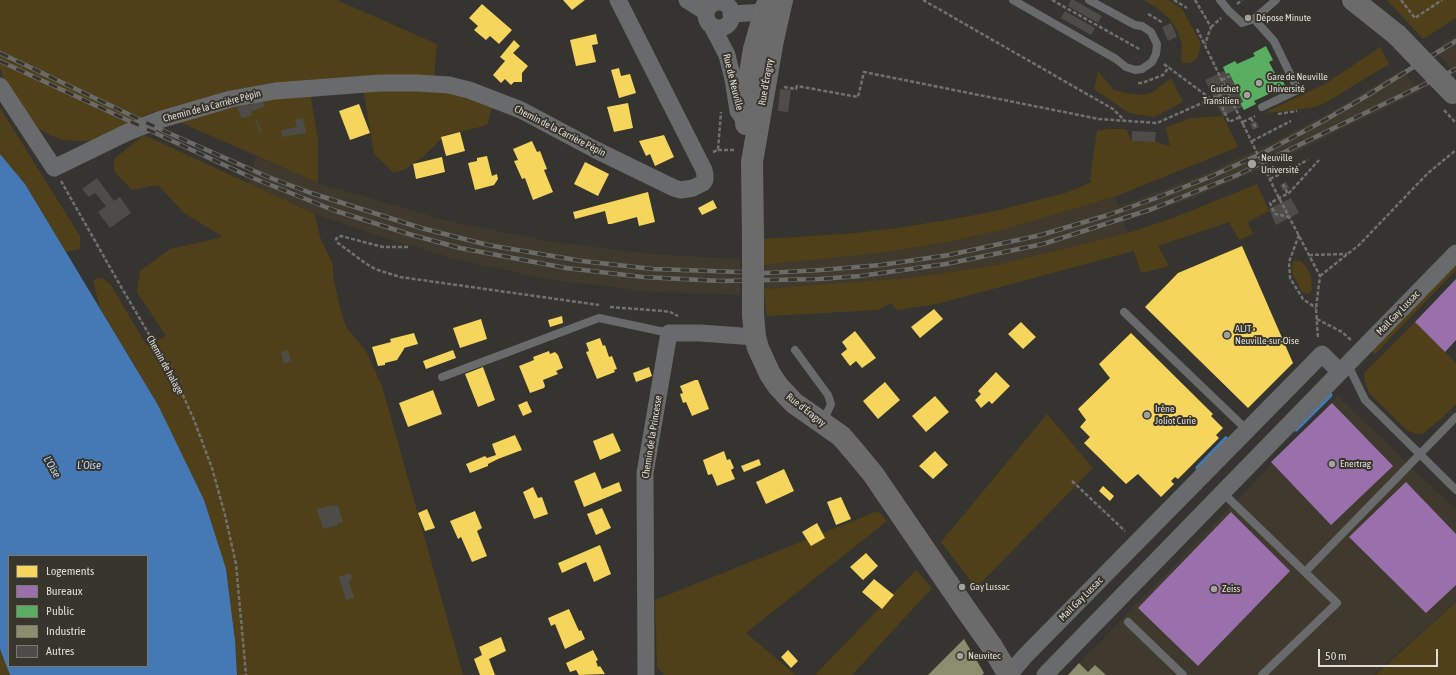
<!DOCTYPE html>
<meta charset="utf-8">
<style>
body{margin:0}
#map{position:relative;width:1456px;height:675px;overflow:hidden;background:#353430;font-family:"Asap Condensed",sans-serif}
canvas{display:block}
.legend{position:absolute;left:8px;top:555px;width:140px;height:112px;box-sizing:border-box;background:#38352d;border:1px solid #7b7871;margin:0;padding:5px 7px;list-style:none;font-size:12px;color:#dfddd7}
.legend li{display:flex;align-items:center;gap:8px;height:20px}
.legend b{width:20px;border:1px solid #7b7871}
.scale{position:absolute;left:1318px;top:649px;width:120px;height:18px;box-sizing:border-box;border:2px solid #dfddd7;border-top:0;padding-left:5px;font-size:12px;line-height:14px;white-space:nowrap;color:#dfddd7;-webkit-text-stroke:3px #38352d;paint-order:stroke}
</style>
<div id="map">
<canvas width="1456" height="675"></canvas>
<ul class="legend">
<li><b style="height:11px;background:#f6d55c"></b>Logements</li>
<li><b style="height:11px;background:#9970ab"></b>Bureaux</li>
<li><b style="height:11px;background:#5aae61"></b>Public</li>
<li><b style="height:11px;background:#8c8c6e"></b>Industrie</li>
<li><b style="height:11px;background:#4e4c48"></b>Autres</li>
</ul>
<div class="scale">50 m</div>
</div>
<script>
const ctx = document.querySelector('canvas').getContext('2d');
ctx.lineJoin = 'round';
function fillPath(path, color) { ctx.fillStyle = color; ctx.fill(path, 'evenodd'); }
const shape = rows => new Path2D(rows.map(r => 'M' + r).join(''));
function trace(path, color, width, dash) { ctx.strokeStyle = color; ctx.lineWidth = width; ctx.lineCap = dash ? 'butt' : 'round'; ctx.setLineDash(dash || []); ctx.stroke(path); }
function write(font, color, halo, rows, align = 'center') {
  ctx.font = font + ' "Asap Condensed",sans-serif'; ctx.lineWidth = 4; ctx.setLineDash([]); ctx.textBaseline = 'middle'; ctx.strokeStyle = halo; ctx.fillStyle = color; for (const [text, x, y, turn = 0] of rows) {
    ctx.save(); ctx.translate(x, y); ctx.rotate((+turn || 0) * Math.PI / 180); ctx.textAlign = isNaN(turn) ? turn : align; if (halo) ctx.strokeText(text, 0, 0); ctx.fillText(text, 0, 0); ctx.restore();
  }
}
const built = shape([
 [1456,35,1456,73,1434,50],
 [1401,70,1421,91,1259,170,1190,199,1124,222,1128,233,996,265,918,277,764,289,764,265,880,253,947,242,1002,230,1114,197,1119,206,1205,174,1267,145,1331,112],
 [256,156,318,183,448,221,547,241,651,254,740,259,740,295,654,292,546,279,455,259,378,236,315,214,248,184],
 [1338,396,1456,510,1456,601,1373,675,1068,675]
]);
const green = shape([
 [0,0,337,0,437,44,434,77,453,93,492,108,487,125,468,130,445,135,424,156,406,169,394,173,374,154,361,76,308,80,318,140,318,183,155,111,95,140,83,141,62,140,48,134,38,128,3,77,0,68],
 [1145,0,1168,0,1182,9,1201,44,1198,57,1191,63,1181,63,1182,45,1178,32,1170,19,1157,8,1145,1],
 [1387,0,1456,0,1456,18,1423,39],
 [1380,47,1389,64,1325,103,1312,108,1264,113,1327,83],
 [1098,71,1114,90,1130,94,1143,95,1153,92,1171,78,1183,102,1154,117,1129,113,1094,89],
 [0,108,80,236,80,249,66,252,25,184,0,154],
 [1223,116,1238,147,1114,197,1002,230,947,242,880,253,764,265,764,239,856,233,897,228,965,217,1000,210,1065,193,1092,182,1090,179,1097,131,1106,129,1126,129,1132,141,1155,142,1170,146,1166,127,1191,118],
 [144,135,315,214,320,237,333,265,333,276,340,307,346,327,366,351,382,386,463,675,237,675,235,640,226,569,158,405,100,308,93,280,102,278,111,285,147,346,166,336,137,292,140,271,170,249,223,237,184,213,158,185,132,190,114,171,114,159],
 [1257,184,1269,211,1248,222,1253,234,1239,240,1229,222,1158,246,1169,266,1141,273,1134,251,937,304,897,310,891,303,879,310,767,316,764,289,918,277,996,265,1128,233,1173,218],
 [1456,260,1456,270,1375,354,1371,350],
 [1293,261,1300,261,1306,266,1311,277,1312,290,1308,294,1302,292,1292,273],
 [1415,322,1456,363,1456,404,1442,418,1422,434,1415,434,1407,430,1369,393,1365,381,1364,373],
 [1047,414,1093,468,976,588,941,542],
 [878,511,887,521,746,633,796,675,665,675,657,667,655,600],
 [916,570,932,588,852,675,815,675],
 [1456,602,1456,675,1375,675],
 [0,649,10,675,0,675]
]);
const water = shape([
 [0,154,25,184,158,405,204,500,226,569,235,640,237,675,10,675,0,649],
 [9,556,147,556,147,666,9,666]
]);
const homes = shape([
 [563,0,585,0,572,10],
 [482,4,512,30,499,44,490,36,486,40,474,30,478,26,469,18],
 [596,34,598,44,592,45,596,62,576,66,570,40],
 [514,40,520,46,513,53,528,66,522,73,522,82,514,82,511,85,505,79,501,83,493,75,505,61,500,57],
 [619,68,621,76,630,74,636,93,619,98,611,70],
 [628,103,633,128,614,132,607,107],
 [359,104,370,133,350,140,339,111],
 [460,132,465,151,446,156,441,137],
 [664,135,674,157,655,166,650,154,646,156,639,141],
 [532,141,537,152,540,151,547,169,544,170,553,192,533,200,525,178,522,179,514,161,518,160,513,149],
 [487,156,492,176,497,174,498,179,494,185,475,190,468,163,477,161,477,158],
 [442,157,445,172,416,179,413,164],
 [585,162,609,174,598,196,574,184],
 [648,192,655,222,639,226,637,217,611,224,608,224,605,211,575,219,573,212],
 [713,200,717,208,702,215,698,208],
 [1242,246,1293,363,1248,408,1145,307,1178,273],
 [934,309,943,319,920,338,911,327],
 [562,316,563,323,550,327,548,320],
 [481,319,487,339,460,348,453,328],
 [1021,322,1036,337,1023,349,1008,334],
 [855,331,876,358,862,368,856,361,850,366,841,354,847,349,842,342],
 [414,333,418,344,404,348,404,349,397,360,385,363,385,365,378,366,372,347,391,342,390,339],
 [1131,333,1213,414,1211,416,1223,428,1216,435,1219,438,1178,479,1175,477,1171,481,1174,484,1161,497,1138,474,1126,484,1084,443,1090,437,1080,427,1086,420,1078,409,1110,378,1099,364],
 [600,338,603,346,605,345,609,357,612,356,617,369,614,370,615,372,597,379,586,352,589,351,586,343],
 [453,350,456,358,426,369,423,361],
 [549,351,550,354,555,352,558,355,563,368,556,371,558,374,543,380,545,386,544,388,530,393,519,366,534,360,533,357],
 [483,367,495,400,478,407,465,374],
 [649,367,652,376,636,382,633,373],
 [996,372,1010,386,992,404,989,401,981,408,975,400,981,394,978,391],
 [695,380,698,380,709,409,692,416,686,402,683,403,680,394,683,393,680,386],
 [885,382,900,400,878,419,863,401],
 [433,390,442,414,408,427,399,403],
 [935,396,949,412,926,432,912,416],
 [527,401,532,412,523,416,518,405],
 [613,433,621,451,600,460,593,441],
 [515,435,522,450,498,459,488,464,488,466,470,473,466,464,485,456,487,458,496,455,492,444],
 [724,451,727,460,730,459,734,468,731,470,735,479,717,486,712,474,708,475,703,460],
 [935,451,948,465,933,479,919,466],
 [759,459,761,465,744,472,741,466],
 [784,469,794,491,766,504,756,482],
 [595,472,602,489,619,482,622,491,584,507,574,481],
 [1103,486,1114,496,1110,501,1099,491],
 [533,487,538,498,542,497,548,514,534,519,523,492],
 [841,497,851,519,836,525,827,502],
 [602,508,611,528,596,535,587,514],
 [427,509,435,528,425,531,418,513],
 [475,511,482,528,477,531,487,556,472,562,461,537,458,539,450,521],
 [817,523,825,538,811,546,802,532],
 [600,545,611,574,594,582,586,562,562,573,558,563],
 [866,553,878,566,863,580,850,567],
 [874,579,894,595,882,609,862,592],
 [569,609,579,631,581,630,585,639,565,649,555,624,551,626,548,618],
 [501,637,506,651,489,659,495,675,480,675,474,659,482,655,479,647],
 [593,650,598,660,596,661,598,667,600,666,605,674,579,675,576,670,570,672,566,663],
 [788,650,798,661,791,668,781,657]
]);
const offices = shape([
 [1456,279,1456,340,1445,352,1415,322],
 [1332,403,1393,466,1331,525,1271,462],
 [1406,482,1456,534,1456,585,1426,613,1349,537],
 [1231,512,1290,571,1198,666,1138,608]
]);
const public = shape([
 [1266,46,1273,60,1269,62,1277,77,1280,76,1287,89,1276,94,1275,91,1254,101,1256,104,1244,110,1240,103,1243,102,1229,73,1226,74,1223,67,1235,61,1237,64,1255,56,1253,53]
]);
const industry = shape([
 [964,639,984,673,982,675,928,675],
 [1079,663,1088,672,1095,665,1106,675,1068,675]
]);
const stream = shape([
 [1296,429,1330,395],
 [1198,468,1226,439]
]);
const building = shape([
 [1071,0,1074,0,1102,16,1098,23,1068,6],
 [1065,11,1095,28,1091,35,1061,18],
 [1171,23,1177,37,1168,41,1162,27],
 [1224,71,1226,74,1229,73,1243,102,1240,103,1242,107,1223,116,1205,80],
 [780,89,791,90,788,112,778,111],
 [262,100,265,106,251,112,252,115,242,119,237,108,243,106,241,102,246,101,248,106],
 [303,118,306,133,282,137,281,130,297,127,295,120],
 [255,120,257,120,262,133,261,134],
 [1256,121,1259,127,1253,130,1250,124],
 [1132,131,1156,132,1155,142,1132,141],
 [97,178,114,201,120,197,131,213,110,228,98,212,106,206,95,193,89,197,82,189],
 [1286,182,1289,188,1283,191,1280,185],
 [1291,198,1299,213,1276,225,1269,209],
 [288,350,291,361,284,364,281,352],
 [332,505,333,506,338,505,343,522,338,523,338,525,323,529,317,509],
 [351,573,352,580,349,581,354,598,346,600,339,577]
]);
const path = shape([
 [923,0,1113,109,1125,121],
 [1052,0,1141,50],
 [1174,0,1187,8],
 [1195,0,1211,27,1205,44],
 [1401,0,1415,18,1442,0],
 [1237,4,1242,0],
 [1148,14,1152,16,1163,23],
 [1211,27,1221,18],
 [1197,29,1243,124],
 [1164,64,1211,99],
 [1222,80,1230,76],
 [1138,83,1142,83,1163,75,1169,67],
 [784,87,796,89,797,86,858,97,864,72,1099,119,1157,123,1236,88],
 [1217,96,1229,122,1240,117],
 [1444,110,1456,123],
 [1278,114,1297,111],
 [1251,118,1256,128],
 [1243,122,1255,116],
 [1252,141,1291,121],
 [718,150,735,150],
 [713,152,718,150,721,112],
 [1270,179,1308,160],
 [61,181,120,285,177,382,194,420,212,468,225,515,236,564,246,675],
 [1283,184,1288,194],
 [1277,194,1320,276,1316,308,1318,339],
 [1290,217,1275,214,1270,203,1289,193,1319,160],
 [1299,235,1289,262,1290,278,1303,299,1316,308],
 [408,247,383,247,341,236,338,237,336,239,338,243,365,263,375,269,400,277,599,305],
 [1309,255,1347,254],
 [1320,276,1359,245,1428,173,1456,150],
 [610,307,663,311,670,312,678,316],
 [1317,319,1342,332,1351,340],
 [1072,481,1125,531]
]);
const lane = shape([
 [1013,0,1116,59,1126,67,1135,70,1142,69,1152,62,1156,54,1157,44,1151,32,1142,26,1135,25,1089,0],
 [1220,0,1229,11,1242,23,1254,19,1276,0],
 [1254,19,1274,41,1298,90,1262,107],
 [1124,312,1247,430],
 [795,350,828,395,831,404,823,422],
 [1348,365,1365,400,1456,490],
 [442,377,599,318,669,333],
 [1223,493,1337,603,1262,675],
 [1305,572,1456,417],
 [1128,622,1183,675]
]);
const street = shape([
 [687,0,706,12],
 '706 15a13 13 0 1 1 26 0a13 13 0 1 1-26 0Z',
 [731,14,765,12,769,20,768,22],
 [712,26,727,55,733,79,738,111,746,122],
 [0,86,54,168,128,132,159,120,231,99,275,91,380,83,417,83,449,85,469,90,521,110,596,150,674,188,681,190,693,188,703,183,705,180,705,175,704,170,618,0],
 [1340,372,1456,253],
 [646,675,645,473,669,333,700,333,755,337],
 [1009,675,1024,657,1322,354,1340,372,1045,675]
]);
const secondary = shape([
 [1353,0,1397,35],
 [746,124,749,79,754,49,766,7],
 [753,238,752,162,773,40,782,0],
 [753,314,755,337,758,348,770,374,778,386,794,403,841,436,854,451,873,474,964,607,991,645,1009,675]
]);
const rail = shape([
 [0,53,164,131,268,177,311,193,421,228,488,245,582,261,653,269,767,273,821,270,881,265,949,255,1041,235,1108,215,1156,198,1210,177,1267,151,1325,120,1363,98,1456,41],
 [0,61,248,176,333,210,412,235,460,248,566,268,643,277,721,281,819,279,860,276,946,264,1043,244,1152,209,1235,176,1456,69]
]);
const pathBridge = shape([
 [1243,124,1277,194]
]);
const secondaryBridge = shape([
 [1397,35,1453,93],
 [753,238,753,314]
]);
const markers = [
 [1248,18,4,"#a4a29d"],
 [1259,83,4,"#a4a29d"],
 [1247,95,4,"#a4a29d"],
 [1252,164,5,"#a4a29d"],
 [1227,335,4,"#a4a29d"],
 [1147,415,4,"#a4a29d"],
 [1332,464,4,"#a4a29d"],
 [962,587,4,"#a4a29d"],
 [1214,589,4,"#a4a29d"],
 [960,656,4,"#a4a29d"]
];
const poiNames = [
 ["Dépose Minute",1256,18],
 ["Gare de Neuville",1267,77],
 ["Université",1267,89],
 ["Guichet",1239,89,"right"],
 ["Transilien",1239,101,"right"],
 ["Neuville",1261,158],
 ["Université",1261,170],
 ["ALJT -",1235,329],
 ["Neuville-sur-Oise",1235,341],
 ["Irène",1155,409],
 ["Joliot Curie",1155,421],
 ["Enertrag",1340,464],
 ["Gay Lussac",970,587],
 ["Zeiss",1222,589],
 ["Neuvitec",968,656]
];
const streetNames = [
 ["Rue de Neuville",733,82,76],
 ["Rue d'Éragny",766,82,-80],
 ["Chemin de la Carrière Pépin",212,106,-15],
 ["Chemin de la Carrière Pépin",560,131,27],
 ["Mail Gay Lussac",1398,313,-46],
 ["Chemin de halage",165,365,61],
 ["Rue d'Éragny",806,410,38],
 ["Chemin de la Princesse",652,437,-81],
 ["Mail Gay Lussac",1081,599,-45]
];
const waterNames = [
 ["L’Oise",89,466],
 ["L'Oise",52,467,60]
];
fillPath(built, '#3f3a2d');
fillPath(green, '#4f401a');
fillPath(water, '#4479b5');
fillPath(homes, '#f6d55c');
fillPath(offices, '#9970ab');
fillPath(public, '#5aae61');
fillPath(industry, '#8c8c6e');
trace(stream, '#4479b5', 5);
fillPath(building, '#4e4c48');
trace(path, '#70706f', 2.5, [4, 2]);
trace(lane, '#696a6b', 8);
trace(street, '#696a6b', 17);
trace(secondary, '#6b6b6c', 22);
trace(rail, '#6b6b69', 4.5);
trace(rail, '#38352d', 3, [9]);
trace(pathBridge, '#70706f', 2.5, [4, 2]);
trace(secondaryBridge, '#6b6b6c', 22);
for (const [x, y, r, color] of markers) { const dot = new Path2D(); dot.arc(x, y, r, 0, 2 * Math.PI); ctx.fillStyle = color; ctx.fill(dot); trace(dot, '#38352d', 1.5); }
write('10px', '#dfddd7', '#38352d', poiNames, 'left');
write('10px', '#dfddd7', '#38352d', streetNames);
write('italic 11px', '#b9d8fb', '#38352d', waterNames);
</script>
